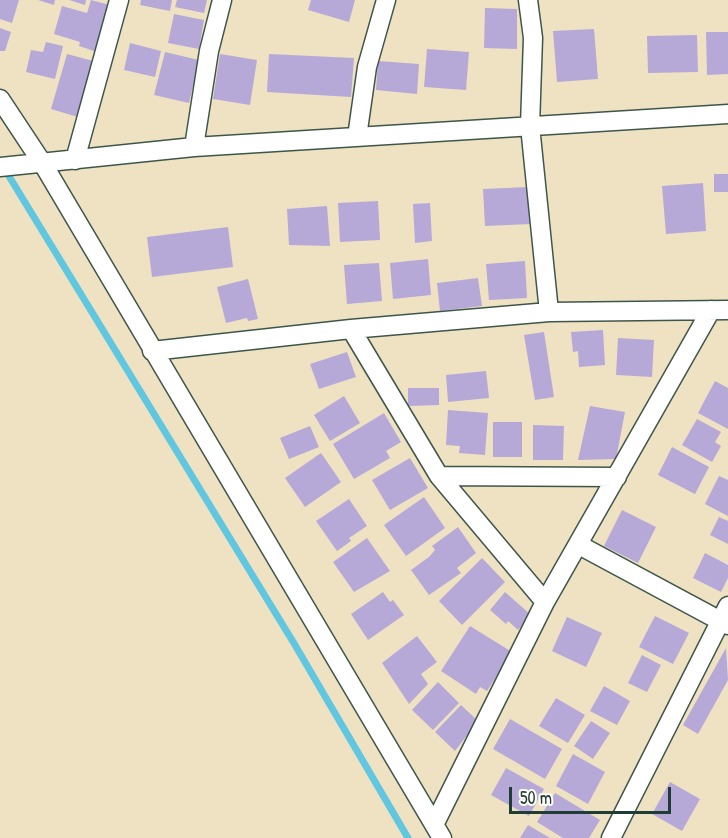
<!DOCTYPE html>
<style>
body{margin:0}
#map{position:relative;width:728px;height:838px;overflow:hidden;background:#eee2c3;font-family:"Patrick Hand",sans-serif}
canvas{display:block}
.scale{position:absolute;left:509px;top:787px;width:162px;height:27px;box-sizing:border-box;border:3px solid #1f3d34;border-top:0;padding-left:8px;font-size:18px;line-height:21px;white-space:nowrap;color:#1f3d34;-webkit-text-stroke:4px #fdfcf7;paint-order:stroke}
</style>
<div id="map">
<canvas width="728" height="838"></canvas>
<div class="scale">50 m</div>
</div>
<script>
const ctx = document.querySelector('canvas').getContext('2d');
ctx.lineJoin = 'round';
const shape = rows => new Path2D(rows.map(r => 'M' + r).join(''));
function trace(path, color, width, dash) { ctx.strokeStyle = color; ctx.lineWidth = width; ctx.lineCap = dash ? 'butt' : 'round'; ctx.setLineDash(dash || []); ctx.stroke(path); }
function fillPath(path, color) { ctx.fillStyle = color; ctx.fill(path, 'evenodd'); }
const stream = shape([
 [4,168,295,645,408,838]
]);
const building = shape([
 [0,0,19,0,12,23,0,19],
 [38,0,55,0,54,5],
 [69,0,86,0,85,5],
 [91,0,110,5,97,52,79,46,80,42,54,34,62,6,87,13],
 [141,0,172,0,170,11,140,5],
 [177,0,207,0,204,13,175,7],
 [311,0,355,0,349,22,308,10],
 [485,8,517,9,517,49,484,48],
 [174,14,204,20,199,49,168,43],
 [0,28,11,32,5,51,0,51],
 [594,29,598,79,557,82,553,31],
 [706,32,728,32,728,74,707,75],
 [697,35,698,72,648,73,647,36],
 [46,42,63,46,55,79,26,72,31,50,43,52],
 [130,43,161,51,155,77,124,70],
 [427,49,469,52,466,90,424,87],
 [165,52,199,60,189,103,154,95],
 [67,54,97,62,81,118,51,109],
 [220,54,257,60,250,105,213,99],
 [269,54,354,58,351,97,267,92],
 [378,61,419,64,417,94,376,90],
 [714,174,728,174,728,192,714,192],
 [703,183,706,231,666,234,662,186],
 [529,187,531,224,485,226,483,189],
 [378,201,380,240,340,242,338,203],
 [430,203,432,241,415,243,413,204],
 [327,206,330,246,289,245,287,209],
 [228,227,233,267,152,277,147,237],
 [428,259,431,295,393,299,390,263],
 [525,261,527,298,489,300,486,264],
 [379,263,382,301,347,304,344,265],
 [478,278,482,306,440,311,437,283],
 [248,279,258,319,248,321,247,318,226,323,217,287],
 [603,330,605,365,579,367,578,351,573,352,571,332],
 [544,332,554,397,535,400,524,335],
 [618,338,654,340,652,377,616,375],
 [347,352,356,377,319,389,310,364],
 [486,371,489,398,448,402,446,375],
 [715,381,728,388,728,429,698,413],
 [408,388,439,388,439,405,408,406],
 [344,396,360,423,330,441,314,415],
 [590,406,625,412,616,459,578,460],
 [448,410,488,413,485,455,459,453,460,446,446,445],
 [384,413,401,442,386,451,390,458,354,479,333,444],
 [697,419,721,432,715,442,721,446,712,462,682,445],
 [493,422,522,422,522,457,493,457],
 [533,425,564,426,563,460,533,460],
 [310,426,319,447,289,459,280,438],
 [672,447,709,467,695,494,658,475],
 [321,453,341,482,305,507,285,478],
 [410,458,428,488,390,510,372,480],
 [719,476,728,480,728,516,705,504],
 [424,497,445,528,406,556,384,525],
 [349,499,367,526,349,538,351,541,337,551,316,521],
 [622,510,656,527,638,563,604,546],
 [719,517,728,521,728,544,710,535],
 [458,527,476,553,457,568,461,573,429,595,411,570,429,557,435,550,432,546],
 [367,538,390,571,354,592,333,562],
 [705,553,728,565,728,578,721,592,693,578],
 [482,558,505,582,462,625,439,601],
 [383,592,390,602,393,600,404,615,368,640,351,614],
 [505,592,531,615,518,630,508,621,506,624,490,610],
 [655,616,689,633,673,664,639,647],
 [567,617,602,633,586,667,552,651],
 [470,626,512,652,487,691,480,687,476,694,441,671],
 [417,636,437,662,421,674,428,684,409,704,382,663],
 [726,648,728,680,698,734,683,725],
 [642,655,661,665,647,692,628,683],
 [438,682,459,703,433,730,412,710],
 [604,686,630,701,617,725,590,711],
 [556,698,585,715,568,743,539,726],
 [461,705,478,721,455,751,435,732],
 [510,719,562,749,545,779,493,749],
 [591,721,610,733,593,759,574,746],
 [573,754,605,772,588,804,556,786],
 [506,768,544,789,529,816,491,795],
 [670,782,700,799,682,831,652,814],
 [555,793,600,820,589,838,563,838,537,822],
 [528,825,550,838,520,838]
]);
const street = shape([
 [528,0,533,38,530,126,549,312],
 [0,99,43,164,442,838],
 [357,137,367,67,386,0],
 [194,147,209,51,222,0],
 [75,160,119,0],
 [0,167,194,147,728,114],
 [351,329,439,476,545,602],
 [152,351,351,329,549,312,728,310],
 [439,476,617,477],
 [579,545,728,625],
 [434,825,545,602,711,310],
 [611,838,728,606]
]);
trace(stream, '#61c6df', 7);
fillPath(building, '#b6a9d8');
trace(street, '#3e5649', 21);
trace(street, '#fff', 18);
</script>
